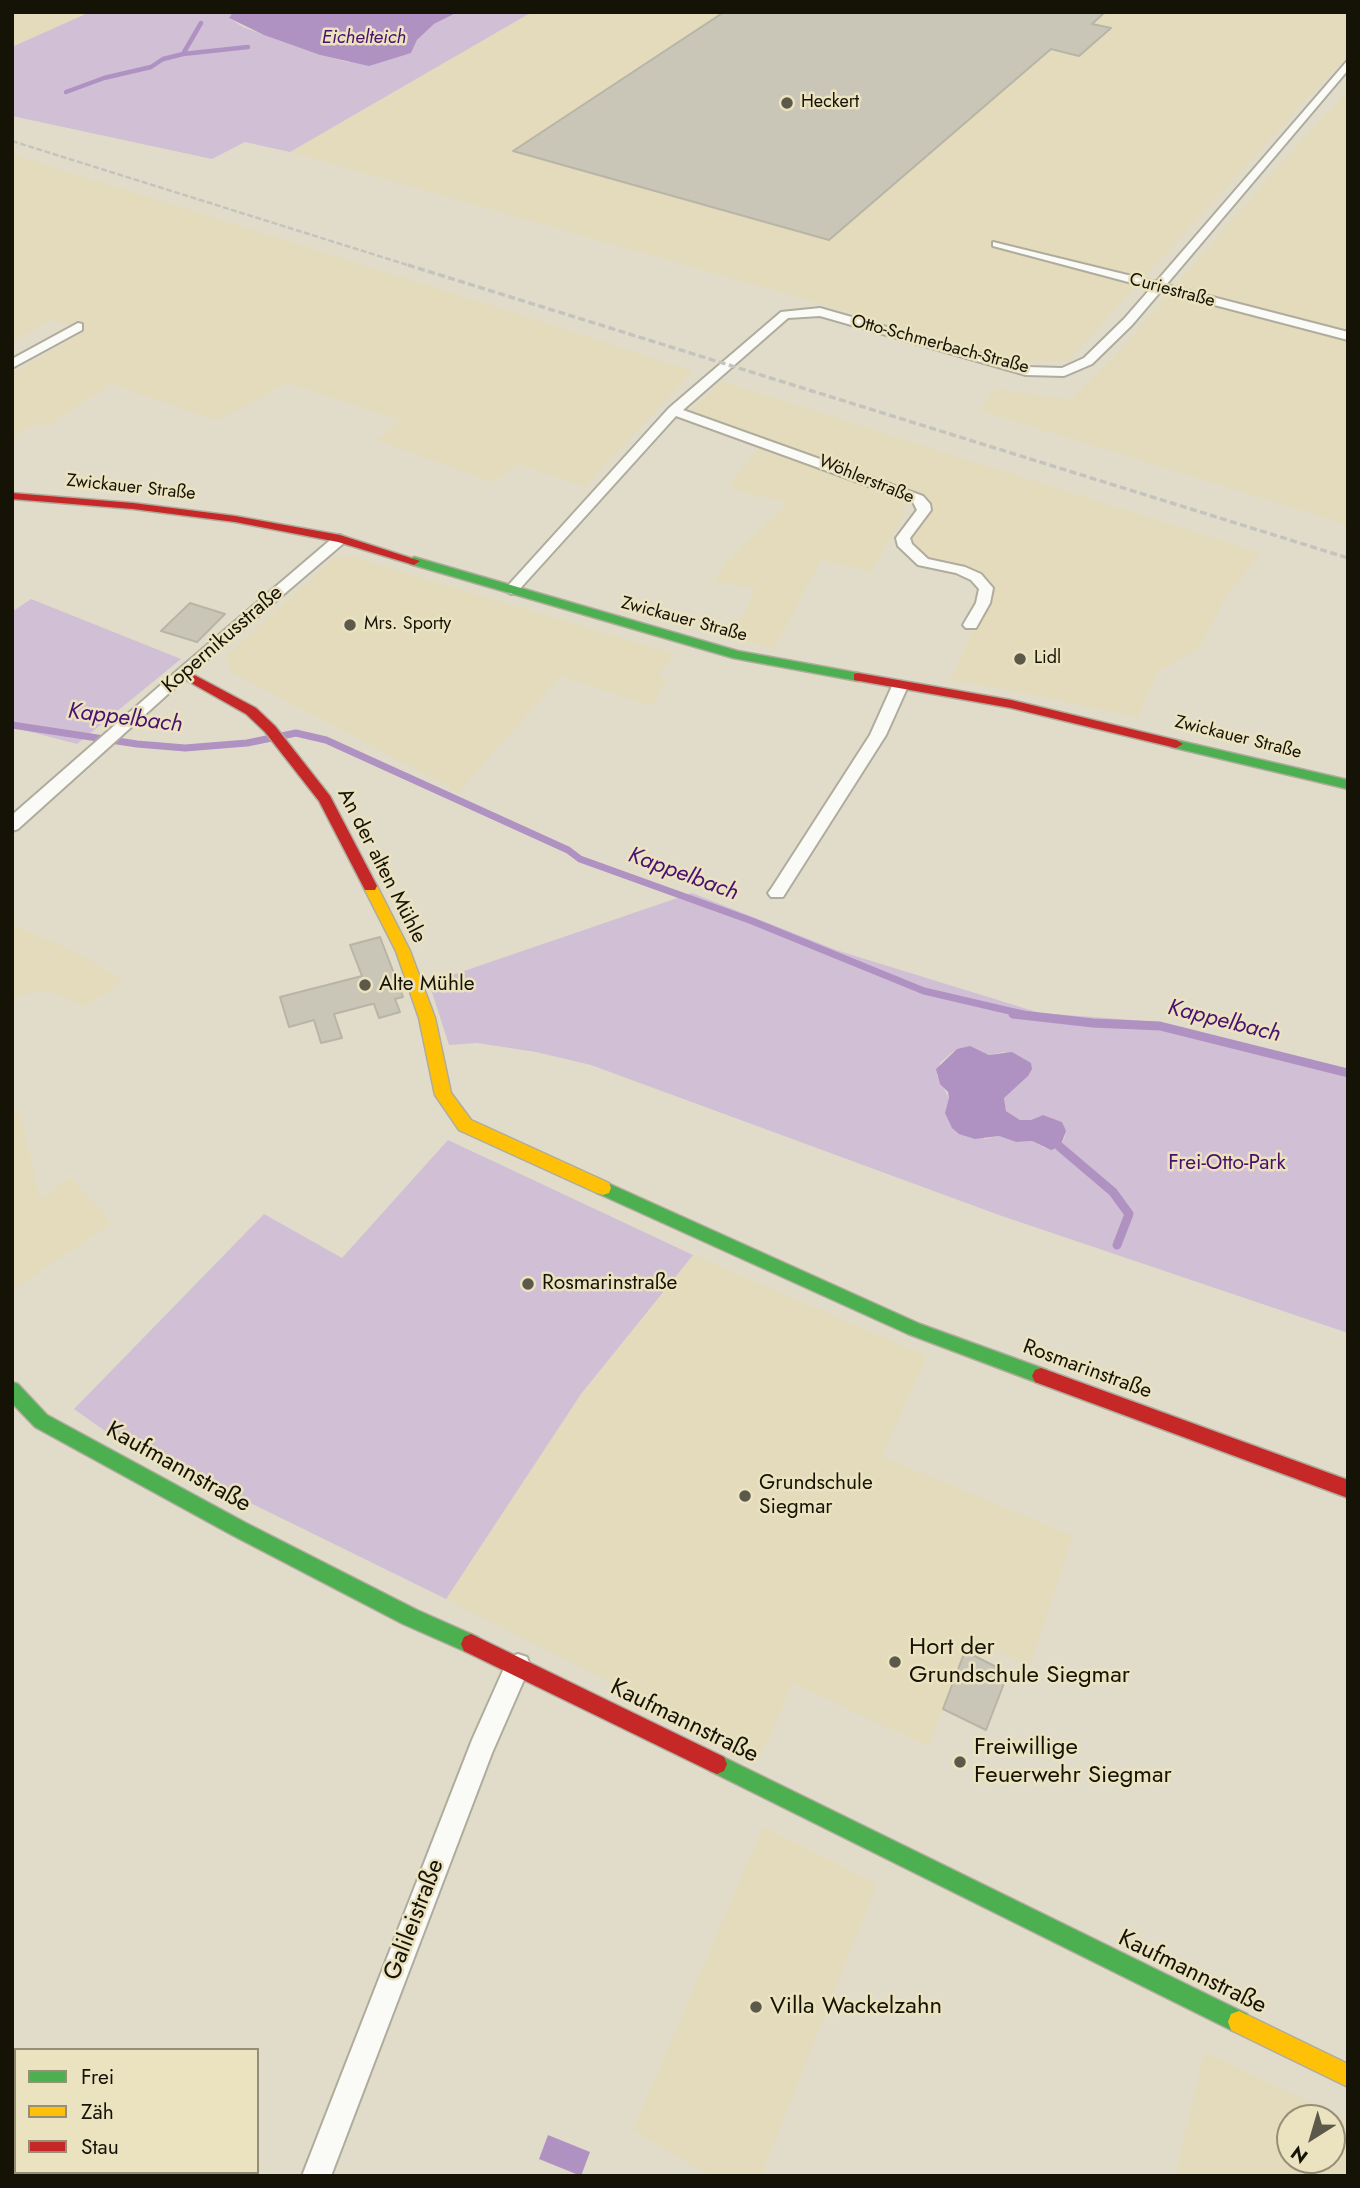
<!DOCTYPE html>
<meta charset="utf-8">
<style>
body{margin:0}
#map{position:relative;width:1360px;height:2188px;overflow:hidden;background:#e1dcca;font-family:Jost,sans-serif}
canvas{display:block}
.frame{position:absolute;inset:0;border:14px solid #151206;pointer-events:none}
.legend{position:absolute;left:14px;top:2048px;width:245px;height:126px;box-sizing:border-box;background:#ebe2c0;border:2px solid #958f76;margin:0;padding:9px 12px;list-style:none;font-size:21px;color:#151206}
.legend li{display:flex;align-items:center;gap:14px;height:35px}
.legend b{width:35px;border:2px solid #958f76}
.north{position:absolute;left:1276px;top:2104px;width:70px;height:70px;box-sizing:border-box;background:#ebe2c0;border:2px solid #958f76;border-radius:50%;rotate:217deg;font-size:19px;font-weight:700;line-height:28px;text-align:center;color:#151206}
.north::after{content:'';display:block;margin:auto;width:24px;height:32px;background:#5c594b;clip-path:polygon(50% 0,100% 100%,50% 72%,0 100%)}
</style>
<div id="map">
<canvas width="1360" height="2188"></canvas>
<div class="frame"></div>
<ul class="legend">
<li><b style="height:9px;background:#4caf50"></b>Frei</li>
<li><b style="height:9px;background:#ffc107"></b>Zäh</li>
<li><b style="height:9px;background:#c62828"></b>Stau</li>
</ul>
<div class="north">N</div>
</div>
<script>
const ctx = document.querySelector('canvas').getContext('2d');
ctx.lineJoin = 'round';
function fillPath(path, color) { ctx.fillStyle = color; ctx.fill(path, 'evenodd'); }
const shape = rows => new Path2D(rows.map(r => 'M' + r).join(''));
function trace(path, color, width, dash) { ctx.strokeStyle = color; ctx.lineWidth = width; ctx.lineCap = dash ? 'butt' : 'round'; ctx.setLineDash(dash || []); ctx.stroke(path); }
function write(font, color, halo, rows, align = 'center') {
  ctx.font = font + ' Jost,sans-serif'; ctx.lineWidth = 5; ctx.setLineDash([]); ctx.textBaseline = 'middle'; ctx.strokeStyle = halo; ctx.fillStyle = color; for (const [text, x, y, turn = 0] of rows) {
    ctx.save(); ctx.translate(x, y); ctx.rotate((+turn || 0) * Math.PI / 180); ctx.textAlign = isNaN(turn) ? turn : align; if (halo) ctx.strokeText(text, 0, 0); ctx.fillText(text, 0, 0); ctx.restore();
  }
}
const built = shape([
 [12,12,90,12,12,47],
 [532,12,1348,12,1348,54,1068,361,1024,362,290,152],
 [1348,90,1348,525,978,410,996,389,1071,399,1117,353,1282,162],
 [12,154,493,306,693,371,585,487,519,464,493,482,376,440,400,420,287,383,217,421,111,384,49,425,31,425,12,440,12,374,87,330,51,320,12,343],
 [721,381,1261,553,1227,595,1199,648,1157,672,1138,718,1026,693,950,680,993,589,987,576,969,567,920,556,908,545,920,520,930,506,917,492,690,411],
 [761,445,904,498,904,515,871,572,821,560,774,649,731,637,756,589,712,581,732,555,788,503,731,489,733,479],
 [350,556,674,654,659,675,667,680,651,706,561,676,459,792,231,672,226,656,334,558],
 [12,924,80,954,122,980,86,1007,47,990,12,998],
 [20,1111,40,1199,70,1177,112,1223,12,1291,12,1113],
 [693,1255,927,1356,882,1456,1073,1536,1030,1666,969,1639,929,1747,793,1683,760,1758,446,1599,581,1394],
 [763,1826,877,1884,761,2176,709,2176,633,2130],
 [1204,2051,1348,2121,1348,2176,1175,2176],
 [1290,2118,1332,2118,1332,2160,1290,2160]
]);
const green = shape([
 [90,12,233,12,229,18,243,27,320,55,349,62,411,53,417,40,434,24,458,12,532,12,290,152,245,142,212,159,12,116,12,47],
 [31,599,181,659,77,744,12,727,12,612],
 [692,893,839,951,1040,1013,1159,1022,1348,1070,1348,1333,999,1215,591,1065,536,1052,477,1043,449,1045,429,983],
 [976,1049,989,1055,1005,1052,1028,1076,1007,1093,1004,1098,1006,1111,1020,1120,1031,1120,1043,1115,1062,1122,1065,1136,1060,1147,1045,1148,1032,1141,1016,1142,999,1136,984,1139,949,1098,937,1075,940,1063,954,1051],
 [448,1140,693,1255,581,1394,446,1599,108,1433,74,1409,264,1214,342,1258]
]);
const water = shape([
 [233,12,458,12,434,24,417,40,411,53,369,66,320,55,264,35,229,18],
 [970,1046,989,1055,1012,1052,1031,1063,1032,1069,1028,1076,1004,1098,1006,1111,1020,1120,1031,1120,1043,1115,1062,1122,1066,1131,1060,1147,1051,1150,1032,1141,1016,1142,999,1136,975,1139,959,1134,952,1128,945,1113,949,1098,948,1092,940,1084,936,1069,957,1049],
 [548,2135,590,2152,581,2176,539,2159]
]);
const streamFar2 = shape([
 [183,54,201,23],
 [66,92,104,78,151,67,163,59,183,54,248,47]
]);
const streamFar1 = shape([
 [12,725,137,744,185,748,247,743,296,733,326,740,568,850,580,859,752,921,924,991,1027,1015]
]);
const stream = shape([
 [1013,1014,1093,1023,1160,1026,1348,1073],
 [1060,1147,1113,1192,1129,1214,1117,1245]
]);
const building = shape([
 [724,12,1105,12,1092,24,1111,28,1079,56,1051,49,829,240,513,151,724,12],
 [190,603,225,614,197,642,161,631,190,603],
 [380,937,403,997,395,999,400,1012,379,1018,374,1004,372,1004,334,1014,342,1038,321,1043,314,1020,289,1027,280,997,362,976,350,945,380,937],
 [965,1651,1008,1673,986,1730,943,1709,965,1651]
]);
const street = shape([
 [1348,60,1348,70,1166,285,1348,332,1348,340,1161,291,1132,325,1092,364,1064,376,1026,375,820,316,788,318,683,410,923,496,930,504,931,510,910,538,912,544,928,559,965,567,981,574,993,588,990,603,976,628,966,628,963,625,976,603,979,589,971,580,956,573,918,565,898,546,896,538,917,510,913,502,676,416,516,593,511,594,504,590,669,408,781,312,820,308,1027,367,1062,368,1084,358,1124,319,1151,288,993,246,993,242,1156,282,1348,60],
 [78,323,82,324,82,330,12,368,12,359,78,323],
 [340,535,347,539,345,542,188,676,18,829,12,831,12,815,178,670,335,536,340,535],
 [900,681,908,686,886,735,783,897,771,897,768,893,771,889,870,735,892,686,900,681],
 [518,1654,527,1657,530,1666,492,1753,331,2176,302,2176,472,1740,509,1657,518,1654]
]);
const fast = shape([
 [414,557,738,651,858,673,864,677,858,681,733,658,410,564,408,561,414,557],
 [1176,740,1348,780,1348,789,1171,747,1171,741,1176,740],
 [603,1181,920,1324,1047,1370,1050,1376,1047,1382,1041,1384,908,1334,597,1193,595,1188,597,1183,603,1181],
 [12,1382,18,1384,47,1415,246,1523,417,1610,478,1637,481,1644,478,1651,471,1654,403,1624,232,1535,35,1427,12,1403,12,1382],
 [717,1754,1247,2014,1250,2022,1247,2030,1239,2033,1231,2030,710,1771,707,1764,710,1757,717,1754]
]);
const slow = shape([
 [370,881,377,886,410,951,435,1018,451,1093,471,1120,609,1183,611,1188,609,1193,603,1195,597,1193,459,1130,435,1095,419,1018,396,951,363,886,370,881],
 [1239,2011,1348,2064,1348,2087,1231,2030,1228,2022,1231,2014,1239,2011]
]);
const jam = shape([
 [12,493,133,503,235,516,340,535,420,561,414,565,338,542,235,522,133,509,12,499,12,493],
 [183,669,256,708,275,726,330,796,377,886,375,890,365,890,319,801,265,732,246,714,179,676,179,670,183,669],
 [858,673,1011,700,1176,740,1183,744,1176,748,1011,708,854,680,854,674,858,673],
 [1041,1368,1348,1480,1348,1498,1035,1382,1032,1376,1035,1370,1041,1368],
 [471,1634,724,1757,727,1764,724,1771,717,1774,710,1771,464,1651,461,1644,464,1637,471,1634]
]);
const railFar1 = shape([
 [12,141,414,267]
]);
const rail = shape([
 [408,265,1348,558]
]);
const markers = [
 [787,103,7,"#5c594b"],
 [350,625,7,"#5c594b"],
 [1020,659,7,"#5c594b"],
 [365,985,7,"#5c594b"],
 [528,1284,7,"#5c594b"],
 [745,1496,7,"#5c594b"],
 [895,1662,7,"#5c594b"],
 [960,1762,7,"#5c594b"],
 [756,2007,7,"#5c594b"]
];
const farPoinames = [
 ["Heckert",801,103],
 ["Mrs. Sporty",364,625],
 ["Lidl",1034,659]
];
const farStreetnames = [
 ["Curiestraße",1172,291,15],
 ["Otto-Schmerbach-Straße",940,345,15],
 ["Wöhlerstraße",866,480,22],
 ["Zwickauer Straße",131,488,6],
 ["Zwickauer Straße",684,620,15],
 ["Zwickauer Straße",1238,738,14]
];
const farWaternames = [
 ["Eichelteich",364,38]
];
const streetNames = [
 ["Kopernikusstraße",223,640,-41],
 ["An der alten Mühle",381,866,63],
 ["Rosmarinstraße",1087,1370,20]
];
const poiNames = [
 ["Alte Mühle",379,985],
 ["Rosmarinstraße",542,1284],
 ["Grundschule",759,1484],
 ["Siegmar",759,1508]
];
const parkNames = [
 ["Frei-Otto-Park",1227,1164]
];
const waterNames = [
 ["Kappelbach",125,719,7],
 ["Kappelbach",683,875,20],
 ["Kappelbach",1224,1022,14]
];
const nearStreetnames = [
 ["Kaufmannstraße",178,1468,29],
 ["Kaufmannstraße",684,1722,26],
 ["Galileistraße",415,1920,-69],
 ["Kaufmannstraße",1192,1973,26]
];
const nearPoinames = [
 ["Hort der",909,1648],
 ["Grundschule Siegmar",909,1676],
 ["Freiwillige",974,1748],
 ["Feuerwehr Siegmar",974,1776],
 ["Villa Wackelzahn",770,2007]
];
fillPath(built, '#e3dbbc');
fillPath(green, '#d1bfd6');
fillPath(water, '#af92c2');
trace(streamFar2, '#af92c2', 4.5);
trace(streamFar1, '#af92c2', 7);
trace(stream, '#af92c2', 9);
fillPath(building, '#c9c6b7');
trace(building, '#b8b4a6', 2);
trace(street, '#b0ac9d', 4);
trace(fast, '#b0ac9d', 3);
trace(slow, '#b0ac9d', 3);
trace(jam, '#b0ac9d', 3);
fillPath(street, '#fafaf7');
fillPath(fast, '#4caf50');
fillPath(slow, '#ffc107');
fillPath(jam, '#c62828');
trace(railFar1, '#c4c3be', 2.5, [6, 2.5]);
trace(rail, '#c4c3be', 3.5, [7, 3.5]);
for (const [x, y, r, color] of markers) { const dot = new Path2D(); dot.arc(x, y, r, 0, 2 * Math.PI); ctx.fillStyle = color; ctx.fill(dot); trace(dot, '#ebe2c0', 2.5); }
write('18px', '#151206', '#ebe2c0', farPoinames, 'left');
write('18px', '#151206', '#ebe2c0', farStreetnames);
write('italic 19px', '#4a106f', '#ebe2c0', farWaternames);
write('21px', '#151206', '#ebe2c0', streetNames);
write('21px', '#151206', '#ebe2c0', poiNames, 'left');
write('21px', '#490e6d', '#ebe2c0', parkNames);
write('italic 23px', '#4a106f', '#ebe2c0', waterNames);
write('24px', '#151206', '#ebe2c0', nearStreetnames);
write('24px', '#151206', '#ebe2c0', nearPoinames, 'left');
</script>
